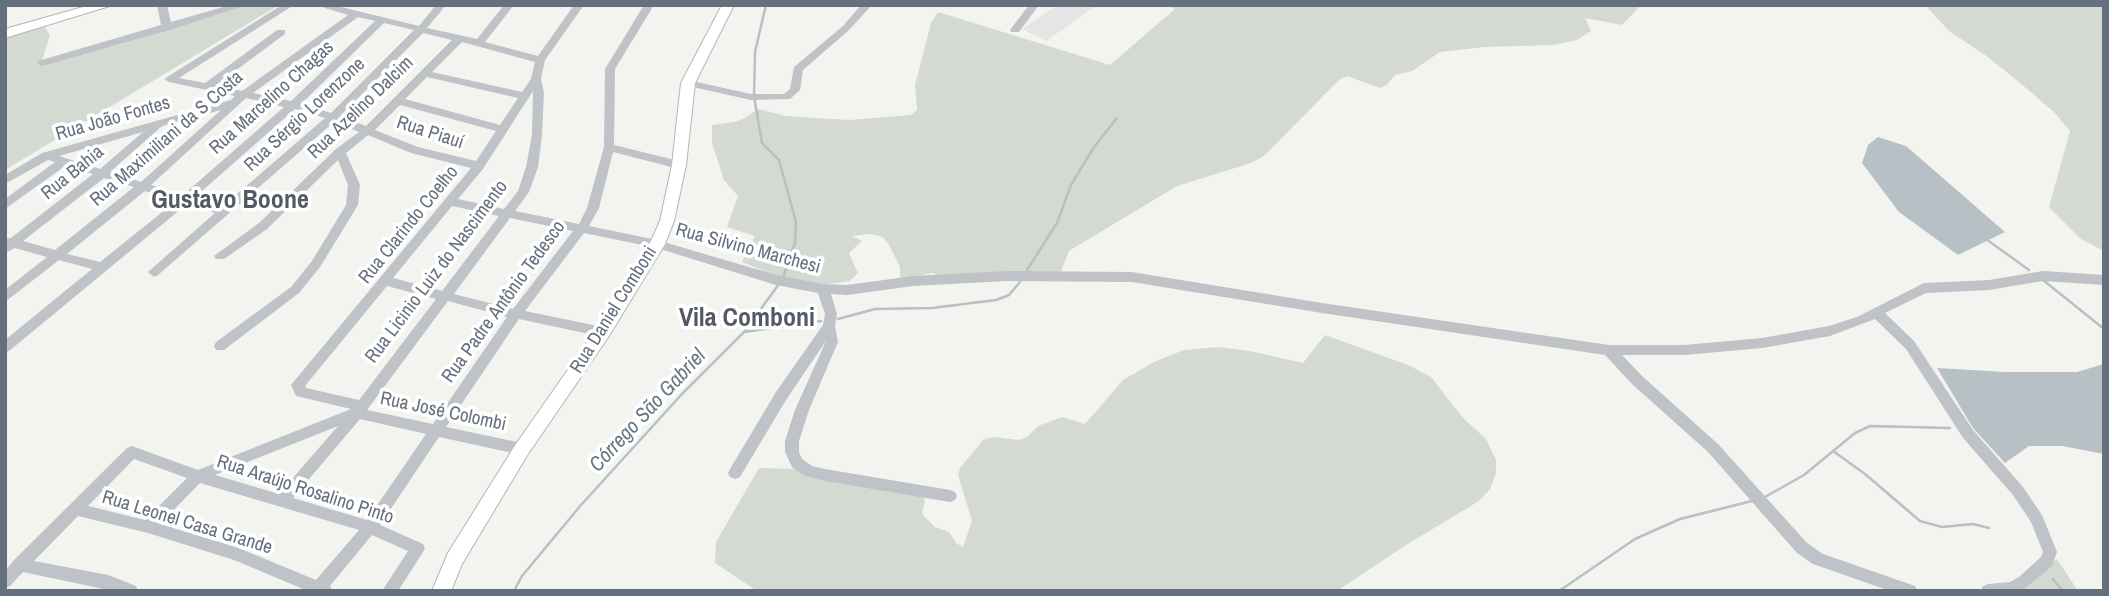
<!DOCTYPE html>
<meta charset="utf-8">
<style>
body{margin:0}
#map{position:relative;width:2109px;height:596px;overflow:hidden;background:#f3f4f0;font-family:"Archivo Narrow",sans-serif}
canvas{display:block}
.frame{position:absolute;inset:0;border:7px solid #65707f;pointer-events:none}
</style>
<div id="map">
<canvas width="2109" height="596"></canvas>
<div class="frame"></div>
</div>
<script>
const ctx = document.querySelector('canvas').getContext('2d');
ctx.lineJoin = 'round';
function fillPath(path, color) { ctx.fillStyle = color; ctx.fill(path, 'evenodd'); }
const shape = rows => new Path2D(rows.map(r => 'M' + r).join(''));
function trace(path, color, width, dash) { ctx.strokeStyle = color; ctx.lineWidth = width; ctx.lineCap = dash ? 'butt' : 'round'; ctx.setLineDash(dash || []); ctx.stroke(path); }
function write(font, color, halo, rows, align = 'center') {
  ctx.font = font + ' "Archivo Narrow",sans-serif'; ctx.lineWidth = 7; ctx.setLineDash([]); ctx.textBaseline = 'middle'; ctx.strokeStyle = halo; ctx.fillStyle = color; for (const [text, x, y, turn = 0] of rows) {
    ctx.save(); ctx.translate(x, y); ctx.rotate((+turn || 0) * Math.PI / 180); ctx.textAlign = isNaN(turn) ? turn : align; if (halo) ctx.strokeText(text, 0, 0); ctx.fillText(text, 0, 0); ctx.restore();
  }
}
const built = shape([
 [1058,5,1097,5,1046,41,1022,29]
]);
const green = shape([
 [244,5,279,5,5,170,5,38,45,27,50,35,41,64,122,44],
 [1165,5,1641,5,1622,25,1585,18,1591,31,1577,40,1553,45,1485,47,1440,52,1412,71,1395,75,1387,85,1380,88,1347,76,1339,80,1264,156,1251,163,1177,186,1069,251,1060,274,958,281,932,273,900,280,900,267,889,245,883,237,870,234,852,236,862,241,849,253,858,273,850,281,811,286,780,278,742,262,755,236,727,227,738,196,724,180,712,143,712,125,735,122,745,118,755,111,754,108,786,116,849,120,911,115,917,110,915,85,931,23,938,12,1110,65,1175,9],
 [1925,5,2104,5,2104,251,2081,239,2049,207,2070,131,2054,112,2020,83,1988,57,1949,31],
 [1325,335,1408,365,1431,377,1463,418,1486,439,1496,460,1496,473,1490,489,1479,501,1406,545,1337,591,757,591,715,563,716,542,759,468,799,469,921,494,925,501,922,514,935,527,949,532,956,543,963,547,972,521,958,475,960,468,983,440,993,437,1019,440,1027,437,1038,426,1062,417,1085,424,1123,380,1156,361,1184,350,1218,347,1250,351,1303,363],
 [2057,559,2078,591,2018,591,2044,568]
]);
const water = shape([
 [1878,137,1906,146,2005,232,1958,255,1899,212,1862,163,1868,145],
 [2104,364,2104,454,2062,446,2029,446,2005,463,1973,428,1937,368,2005,372,2077,372]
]);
const stream = shape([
 [766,5,755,52,754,96,762,143,779,160,796,222,795,243,783,278],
 [1986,239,2029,270],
 [1027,270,1057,223,1071,185,1094,147,1117,118],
 [2043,280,2104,329],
 [838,319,875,309,932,308,996,300,1009,295,1020,282],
 [744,332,821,321],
 [1833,451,1865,474,1920,521,1942,527,1973,524,1989,528],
 [1765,497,1804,475,1855,433,1870,426,1950,428],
 [2053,579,2063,591],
 [514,591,522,576,581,505,682,394,744,332,779,284],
 [1559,591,1635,539,1680,519,1752,501]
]);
const street = shape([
 [157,5,167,5,171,22,230,5,246,5,170,30,46,65,42,66,37,63,38,61,161,25,157,5],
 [282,5,294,5,179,78,205,83,277,30,285,30,285,34,216,85,242,91,348,15,315,5,333,5,419,26,436,5,446,5,427,28,477,39,504,5,514,5,485,42,538,56,574,5,584,5,545,60,541,79,544,93,542,135,538,167,529,192,515,211,579,224,587,208,604,147,605,69,644,5,654,5,615,69,614,145,683,162,685,165,679,169,613,152,599,208,589,226,657,240,776,275,823,284,847,285,913,276,1007,271,1132,272,1322,303,1609,345,1684,345,1762,338,1829,326,1857,317,1924,283,1989,280,2043,271,2104,275,2104,285,2043,281,1989,290,1926,293,1885,313,1914,341,1973,430,2023,487,2042,515,2057,552,2052,566,2022,591,1981,591,1983,586,1988,584,2010,582,2019,577,2041,557,2043,552,2031,522,2013,495,1963,438,1906,349,1875,319,1830,336,1762,348,1684,355,1622,355,1642,376,1718,444,1807,543,1823,554,1915,586,1917,591,1890,591,1813,564,1797,553,1708,452,1632,384,1605,355,1322,313,1132,282,1007,281,913,286,847,295,831,294,837,314,835,326,838,342,809,410,799,441,799,452,802,459,812,466,825,469,950,490,955,492,957,496,955,500,950,502,825,481,803,475,792,467,785,452,785,441,795,410,826,341,786,400,740,477,735,479,730,477,728,473,730,469,776,392,823,325,825,314,818,293,776,285,657,248,584,233,525,311,603,327,607,329,609,332,607,335,603,337,519,319,446,427,522,443,527,445,529,449,527,453,522,455,439,437,380,525,423,544,425,549,398,591,382,591,408,551,372,535,330,586,333,591,308,591,234,560,148,533,78,516,34,561,108,575,136,586,138,591,113,591,23,572,10,586,5,588,5,571,14,560,127,448,132,446,198,470,351,409,296,396,291,385,471,168,411,153,368,135,346,153,360,185,358,205,320,267,299,293,224,350,216,350,214,346,216,342,291,287,312,261,346,205,348,185,338,160,267,229,224,259,216,259,214,256,259,223,336,149,359,132,334,122,158,275,154,277,148,272,215,213,187,204,9,351,5,352,5,340,92,269,59,260,5,302,5,290,47,257,15,248,5,253,5,239,11,238,93,174,65,166,5,209,5,199,55,162,48,160,5,184,5,175,42,153,231,100,235,96,169,82,164,79,282,5],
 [358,17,375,21,291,101,253,93,358,17],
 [384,23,414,30,331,113,301,104,384,23],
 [423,33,452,40,366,126,340,116,423,33],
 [462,42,535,62,531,79,522,92,432,72,462,42],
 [427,77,518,98,500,125,405,99,427,77],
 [533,91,532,135,526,167,518,191,504,209,458,199,483,169,533,91],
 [246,98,284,107,183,195,151,185,246,98],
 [400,105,496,131,476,161,418,147,375,130,400,105],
 [295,109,325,118,222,207,194,198,295,109],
 [221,110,141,182,110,172,162,126,221,110],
 [143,132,100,169,59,156,143,132],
 [104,178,134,187,55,250,23,241,104,178],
 [145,191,176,201,100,262,67,254,145,191],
 [452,206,499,216,442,291,393,278,452,206],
 [510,218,573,231,513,309,454,294,510,218],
 [387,286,436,299,359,400,306,388,305,386,387,286],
 [448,301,507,317,433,424,367,410,448,301],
 [360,419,426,434,367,520,293,498,360,419],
 [338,426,279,494,215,475,338,426],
 [134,459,187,478,145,520,88,506,134,459],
 [200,483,359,530,316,580,236,547,160,524,200,483],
 [861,5,872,5,849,30,803,70,800,90,790,99,751,100,688,86,683,83,688,80,751,94,784,94,790,89,794,67,843,26,861,5],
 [1029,5,1039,5,1019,32,1011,32,1010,30,1029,5]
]);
const secondary = shape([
 [722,5,734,5,695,83,686,165,674,221,665,244,609,336,528,454,462,564,451,591,432,591,448,553,516,444,597,328,650,243,660,221,672,165,681,83,722,5]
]);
const primary = shape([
 [90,5,113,5,5,38,5,29,90,5]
]);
const streetNames = [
 ["Rua Marcelino Chagas",272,98,-42],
 ["Rua Azelino Dalcim",361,108,-44],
 ["Rua Sérgio Lorenzone",305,115,-43],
 ["Rua João Fontes",113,119,-16],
 ["Rua Piauí",430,133,18],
 ["Rua Maximiliani da S Costa",167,139,-41],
 ["Rua Bahia",73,173,-39],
 ["Rua Clarindo Coelho",409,225,-51],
 ["Rua Silvino Marchesi",748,249,15],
 ["Rua Licinio Luiz do Nascimento",437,272,-53],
 ["Rua Padre Antônio Tedesco",504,302,-54],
 ["Rua Daniel Comboni",614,310,-58],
 ["Rua José Colombi",443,412,12],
 ["Rua Araújo Rosalino Pinto",305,490,18],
 ["Rua Leonel Casa Grande",187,523,17]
];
const waterNames = [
 ["Córrego São Gabriel",648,411,-47]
];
const districtNames = [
 ["Gustavo Boone",230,201],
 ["Vila Comboni",747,319]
];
fillPath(built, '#e4e5e4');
fillPath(green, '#d4dad2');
fillPath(water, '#b7c0c5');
trace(stream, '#b7c0c5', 2.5);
trace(secondary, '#b2b5ba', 2);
trace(primary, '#b1b4b8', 2);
fillPath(street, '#bfc2c6');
fillPath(secondary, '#fff');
fillPath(primary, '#fff');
write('19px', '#65707f', '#fff', streetNames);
write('italic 21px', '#667783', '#fff', waterNames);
write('bold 26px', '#525a65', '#fff', districtNames);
</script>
